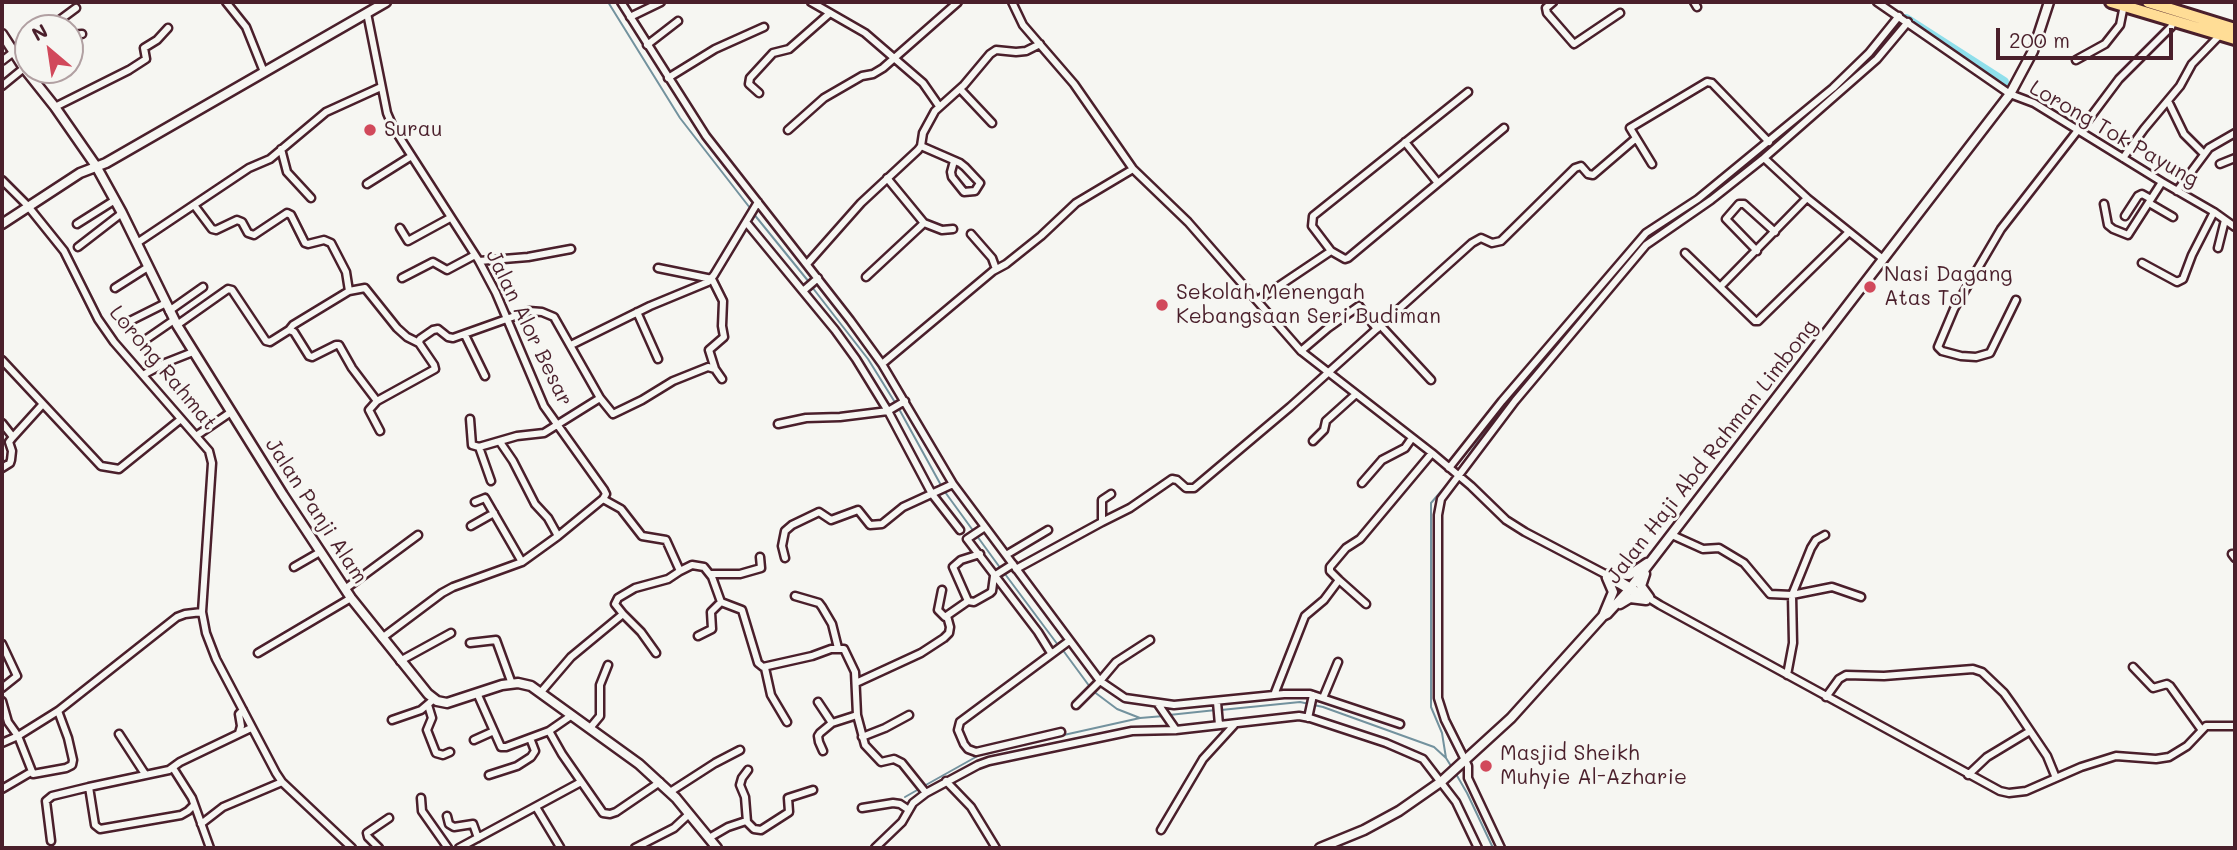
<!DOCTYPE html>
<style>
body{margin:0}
#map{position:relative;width:2237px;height:850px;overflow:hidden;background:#f6f6f2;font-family:Mali,sans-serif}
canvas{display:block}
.frame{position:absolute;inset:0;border:4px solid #4a1f2b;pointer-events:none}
.north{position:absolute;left:14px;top:14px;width:70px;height:70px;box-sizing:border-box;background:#f6f6f2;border:2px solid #b1a0a2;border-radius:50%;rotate:331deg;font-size:19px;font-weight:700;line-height:28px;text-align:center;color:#4a1f2b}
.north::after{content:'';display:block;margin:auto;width:24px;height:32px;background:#d1495b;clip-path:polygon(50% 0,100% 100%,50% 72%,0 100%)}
.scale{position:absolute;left:1996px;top:28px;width:177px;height:32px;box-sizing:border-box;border:4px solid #4a1f2b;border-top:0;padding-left:9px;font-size:21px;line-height:24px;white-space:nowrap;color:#4a1f2b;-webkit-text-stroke:5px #f6f6f2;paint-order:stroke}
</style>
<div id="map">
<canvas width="2237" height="850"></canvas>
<div class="frame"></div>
<div class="north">N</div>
<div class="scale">200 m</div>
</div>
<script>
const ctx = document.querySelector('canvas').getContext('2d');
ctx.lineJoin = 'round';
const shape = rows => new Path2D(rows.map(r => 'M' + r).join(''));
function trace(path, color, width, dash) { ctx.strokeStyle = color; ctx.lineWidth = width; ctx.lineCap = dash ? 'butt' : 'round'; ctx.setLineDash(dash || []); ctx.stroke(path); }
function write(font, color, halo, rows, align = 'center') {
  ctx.font = font + ' Mali,sans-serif'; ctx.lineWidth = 6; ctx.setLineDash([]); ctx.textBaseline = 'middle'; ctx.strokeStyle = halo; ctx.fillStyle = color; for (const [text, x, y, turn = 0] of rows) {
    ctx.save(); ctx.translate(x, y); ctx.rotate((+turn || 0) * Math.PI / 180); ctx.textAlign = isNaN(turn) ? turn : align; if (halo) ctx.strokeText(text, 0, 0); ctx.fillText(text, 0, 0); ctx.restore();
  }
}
const stream = shape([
 [608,2,680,118,750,208],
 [753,213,809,282],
 [812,287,868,359,896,404],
 [1581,313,1601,291],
 [899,409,942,487],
 [1462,465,1500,409,1518,387],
 [945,492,1001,569],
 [1005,574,1058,645],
 [1062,649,1090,687],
 [1093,691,1117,709,1140,718,1164,716],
 [1221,710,1300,702,1323,707,1434,747,1446,758,1451,766],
 [1169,715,1216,710],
 [992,751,1140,718],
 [1446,758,1442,733,1431,707,1431,503,1450,481],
 [1456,774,1467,793,1493,848],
 [924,786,983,753],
 [905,797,919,789]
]);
const river = shape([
 [1906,19,2004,82]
]);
const street = shape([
 [226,2,246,27,264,72],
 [621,2,706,136,850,320,882,364,953,484,1100,681,1125,698,1174,705,1284,694,1310,694,1400,724],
 [811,2,865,33,923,83,939,106],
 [1012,2,1023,25,1074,84,1133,169,1188,222,1301,351,1432,453,1471,486,1506,520,1525,532,1605,574,1610,574,1660,605,2000,791,2009,793,2026,791,2081,767,2116,756,2156,759,2169,757,2187,746,2206,726,2235,726],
 [1553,2,1546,8,1547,13,1574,44,1620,13],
 [1694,2,1697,7],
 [1877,2,2010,94,2034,103,2162,182,2214,212,2235,227],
 [367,13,387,113,393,127,479,261,496,293,544,406,604,490,606,494,603,499],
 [630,17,661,2],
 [49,28,76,8],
 [70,35,82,34],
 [647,45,678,21],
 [2076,60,2105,44,2120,25,2124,5],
 [2,61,28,41],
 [668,78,715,49,764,27],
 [2,86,24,68],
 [960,89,992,123],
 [1468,92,1313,216,1312,226,1331,251,1345,259,1348,258,1504,128],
 [759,93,749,84,750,78,773,53,789,49,830,13],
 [2168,101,2184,134,2204,154],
 [55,107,129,70,146,59,144,48,157,40,168,28],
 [788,130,824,98,862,76,873,74,883,68,958,2],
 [2080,131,2119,79,2171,27,2174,20],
 [1405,142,1438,183],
 [921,146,960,163,965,167,980,183,975,191,964,192,952,177,951,172,954,161],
 [281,149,287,172,311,198],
 [1764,158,1807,198,1883,259],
 [2123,158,2144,129,2180,86,2192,64,2221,34],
 [1652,164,1630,128,1707,82,1712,83,1769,142],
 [2220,164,2235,158],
 [887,178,924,223,942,230,953,229],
 [2,180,27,205,64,251,98,319,114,342,209,451,212,463,202,612,206,633,216,659,276,773,282,782,352,848],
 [367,184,410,157],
 [2177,191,2209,148,2235,133],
 [2149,203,2173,217],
 [2104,204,2108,225,2113,229,2128,235,2162,182],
 [194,205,212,229,216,230,237,220,242,222,248,233,254,235,287,213,291,215,305,243,308,244,324,240,331,243,346,272,349,291],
 [2125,216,2138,196,2142,194,2151,199],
 [746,222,835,330,856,359,888,411,932,494,960,530],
 [77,224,115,200],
 [400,228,408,241,450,218],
 [971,234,992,258,996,269],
 [137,243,249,168,270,159,326,112,381,87],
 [78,247,122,213],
 [2218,248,2225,220],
 [1757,251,1726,219,1739,204,1744,204,1775,232],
 [1685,253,1755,321,1758,321,1849,232],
 [479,261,528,257,571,249],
 [2142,263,2177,282,2183,279,2192,255,2214,212],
 [807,264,861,203,918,150,921,146,923,133,935,111,964,85,990,54,996,50,1016,52,1026,51,1040,44],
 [658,268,712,279,723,301,722,326,724,337,709,350,715,369],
 [866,277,924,223],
 [402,278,433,262,447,270,475,255],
 [1720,287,1807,198],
 [115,288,148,267],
 [803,291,818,278],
 [1258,300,1331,251],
 [2016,300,1990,353,1976,357,1961,356,1942,351,1938,347,1954,309,2001,229,2078,130],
 [169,311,203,287],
 [637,312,658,359],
 [128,322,166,303],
 [177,325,228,289,232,290,266,341,270,342,289,330,294,332,309,356,312,357,336,345,339,345,352,368,377,401,435,369,434,365,419,343,420,339,433,330,438,329,448,337,453,338,529,311,542,312,554,317,600,398,613,414,642,400,673,381,708,367,715,369,722,379],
 [1381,326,1431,380],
 [289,330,293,325,349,291,365,288,397,328,407,337,419,343],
 [465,335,485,376],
 [145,340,174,320],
 [571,345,650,306,708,282,714,275,758,202],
 [1301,351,1328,328,1359,306,1377,329],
 [2,360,101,466,119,469,181,419],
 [882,364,993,271,1006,264,1041,236,1076,203,1133,169],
 [143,375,165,363,193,352],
 [377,401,369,410,380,431],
 [470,419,472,445,479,447,517,436,544,433,600,398],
 [2,423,13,437,42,405],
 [778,424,806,418,840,417,888,411,905,401],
 [196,436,231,412],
 [1313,441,1324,430,1326,421,1356,394],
 [500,442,513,461,535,504,548,518,558,536],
 [479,447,491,481],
 [2,468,10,463,11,460,12,451,9,442,13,437],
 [1449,468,1502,401,1646,233,1698,199,1833,88,1869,53,1899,16],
 [1362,483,1382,460,1405,448,1412,438],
 [475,502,485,498,522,562],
 [1102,522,1130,508,1172,479,1177,480,1186,488,1194,488,1290,407,1472,243,1481,238,1492,243,1501,241,1575,168,1581,166,1588,174,1593,175,1635,139],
 [471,526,494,513],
 [985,527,967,539,1038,632,1051,653],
 [1672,535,1703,549,1719,548,1744,563,1770,594,1792,595,1832,587,1861,597],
 [2232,554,2235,558],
 [1006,555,1048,530],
 [785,558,782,546,785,531,792,525,817,513,819,512,831,520,858,510,870,525,882,524,903,507,953,484],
 [294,567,320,552],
 [1016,569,1102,522,1102,500,1111,494],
 [680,571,692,565,704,567,712,577,721,602,742,610,758,663,763,667,812,656,831,649,844,649,855,672,857,715,865,745,881,762,894,759,902,763,926,793],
 [710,574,740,574,761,568,760,557],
 [1606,577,1642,598],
 [345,589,418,535],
 [942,590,938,610,945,617,968,601,974,602,990,593,992,591,994,576,1013,564],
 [795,596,819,603,822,607,832,624,838,648],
 [968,601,953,567,961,560,980,554],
 [1366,604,1339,580,1330,571,1330,567,1346,548,1360,539,1432,453],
 [623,614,641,632,656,653],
 [698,636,712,629,711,612,721,602],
 [382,638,442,593,453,587,522,562,558,536,603,499],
 [470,643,496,640,512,684],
 [2,644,17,676,2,688],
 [258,653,351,598],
 [400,661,451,633],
 [2133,667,2153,688,2167,684,2170,686,2201,729],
 [765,668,771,695,787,722],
 [1787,675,1793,643,1792,595,1811,548,1816,540,1825,535],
 [856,683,921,653,944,638,949,633,950,627,947,616],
 [541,692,571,657,623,614,615,604,618,598,635,588,668,579,680,571,666,540,642,536,621,509,603,499],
 [477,693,501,747,506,747,549,731],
 [1274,695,1305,616,1324,600,1339,580],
 [1826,697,1839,679,1846,675,1884,676,1973,669,1982,672,2004,693,2014,707,2047,756,2056,778],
 [1323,698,1338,662],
 [2,701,8,722,18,736,33,774,66,768,72,765,73,760,68,738,58,711],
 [818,702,832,723],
 [1217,702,1219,725],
 [1158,704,1176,730],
 [428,705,432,718,427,730,436,753,443,755,450,752],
 [1076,705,1100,681,1116,662,1150,640],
 [572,715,549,731,562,754,603,813,610,814,616,812,660,782],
 [1308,718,1313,695],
 [392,720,421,710,434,699],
 [590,728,600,716,600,685,608,665],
 [1061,732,976,752,968,749,964,744,958,730,960,722,1069,641],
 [239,733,241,726,239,714,243,710],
 [119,734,145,774],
 [862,737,885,728,909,715],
 [474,740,494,731],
 [2,743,18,736,58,711,177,617,185,614,202,612],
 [823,751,819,742,818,736,820,733,832,723,857,715],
 [173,768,192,798,210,848],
 [489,775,517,766,531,757,535,751,530,738],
 [1968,775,1987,757,2030,731],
 [946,781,971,807,996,848],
 [2,789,31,772],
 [670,792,715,763,740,750],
 [421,798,422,811,448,848],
 [194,805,188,811,181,815,100,829,95,825,89,787,169,770,180,762,251,728],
 [536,807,560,847],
 [862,808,893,803,900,804,909,810],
 [447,816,449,824,454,827,473,824,478,838],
 [747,822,745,797,740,785,742,778,748,770],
 [201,824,223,807,282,782],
 [1161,830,1203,759,1235,724],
 [709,838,728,827,746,821,754,829,761,830,789,812,788,798,813,790],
 [51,841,46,801,52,796,89,787],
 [379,848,368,837,367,833,389,818],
 [459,848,581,782],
 [635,848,674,828,689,814],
 [875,848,902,822,913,803,926,793,978,765,989,761,1132,731,1176,730,1299,716,1310,718,1386,743,1423,759,1456,802,1478,848],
 [1501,848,1468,778,1468,766,1445,720,1438,698,1438,515,1441,499,1515,401,1646,245,1711,200,1764,158,1877,59,1908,22]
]);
const secondary = shape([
 [2,34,24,68,55,107,96,166,122,213,177,325,283,495,351,598,428,694,437,701,447,703,502,685,518,683,531,686,639,764,676,798,717,848],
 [2,224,80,173,106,163,386,2],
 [1610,574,1629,575,1647,563],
 [1645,574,1641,586,1649,597],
 [1620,604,1630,598,1646,600],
 [1603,616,1613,592,1607,578],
 [1320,848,1364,830,1399,811,1442,781,1511,718,1603,616,1607,614,1628,591,2010,94,2033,51,2049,2]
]);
const highway = shape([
 [2111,2,2235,39],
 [2148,2,2235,29]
]);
const markers = [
 [370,130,7,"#d1495b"],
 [1870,287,7,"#d1495b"],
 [1162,305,7,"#d1495b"],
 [1486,766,7,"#d1495b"]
];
const poiNames = [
 ["Surau",384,130],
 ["Nasi Dagang",1884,275],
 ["Atas Tol",1884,299],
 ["Sekolah Menengah",1176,293],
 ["Kebangsaan Seri Budiman",1176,317],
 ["Masjid Sheikh",1500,754],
 ["Muhyie Al-Azharie",1500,778]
];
const streetNames = [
 ["Lorong Tok Payung",2114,134,30],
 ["Jalan Alor Besar",529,328,64],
 ["Lorong Rahmat",163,368,50],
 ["Jalan Haji Abd Rahman Limbong",1712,452,-52],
 ["Jalan Panji Alam",316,511,57]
];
trace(stream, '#73929e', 2);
trace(river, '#8fdfeb', 10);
trace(street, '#4a1f2b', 11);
trace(secondary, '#4a1f2b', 13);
trace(highway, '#4a1f2b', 16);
trace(street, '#f6f6f2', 6);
trace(secondary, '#f6f6f2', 8);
trace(highway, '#ffdd96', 10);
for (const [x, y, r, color] of markers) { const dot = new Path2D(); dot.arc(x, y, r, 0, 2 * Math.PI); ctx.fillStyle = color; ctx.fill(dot); trace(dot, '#f6f6f2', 2.5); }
write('21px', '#4a1f2b', '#f6f6f2', poiNames, 'left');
write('21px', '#4a1f2b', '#f6f6f2', streetNames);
</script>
